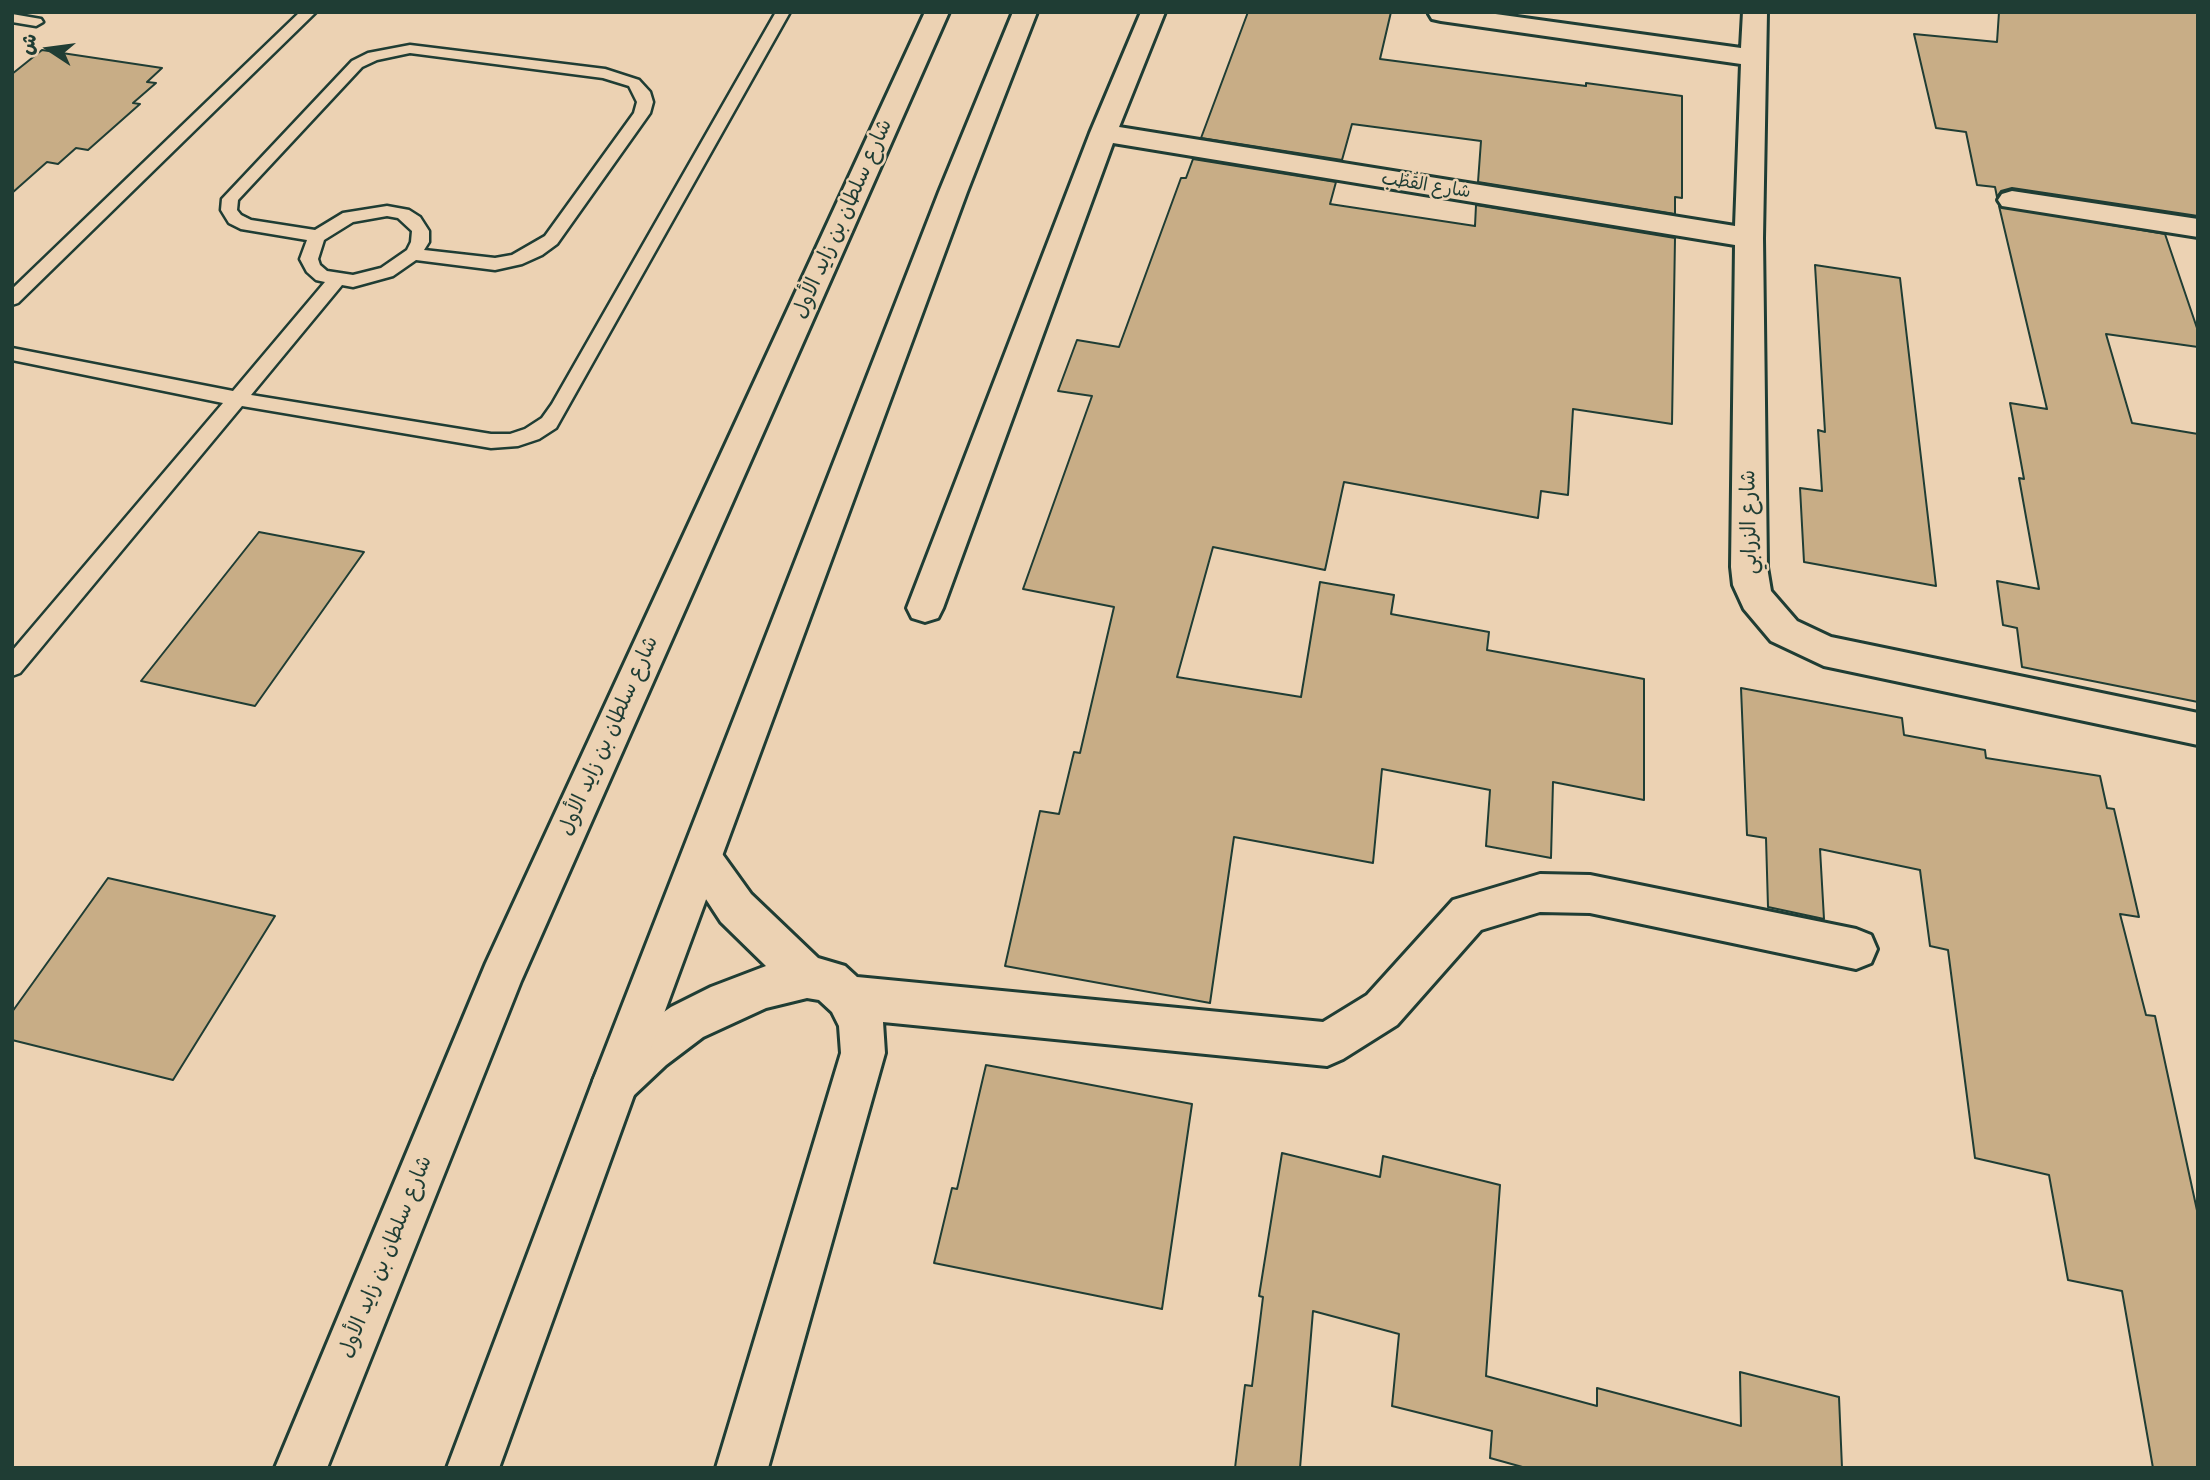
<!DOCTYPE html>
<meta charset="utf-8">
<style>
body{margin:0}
#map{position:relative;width:2210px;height:1480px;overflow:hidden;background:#ecd2b3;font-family:Sriracha,"Playpen Sans Arabic",sans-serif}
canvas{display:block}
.frame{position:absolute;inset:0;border:14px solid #1f3d34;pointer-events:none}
.north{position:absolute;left:14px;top:14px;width:70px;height:70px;-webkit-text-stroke:5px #ecd2b3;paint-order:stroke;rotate:283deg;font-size:19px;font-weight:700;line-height:28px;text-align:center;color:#1f3d34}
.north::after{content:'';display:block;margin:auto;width:24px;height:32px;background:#1f3d34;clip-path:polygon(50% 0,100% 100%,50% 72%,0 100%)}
</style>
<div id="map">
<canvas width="2210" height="1480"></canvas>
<div class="frame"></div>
<div class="north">ش</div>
</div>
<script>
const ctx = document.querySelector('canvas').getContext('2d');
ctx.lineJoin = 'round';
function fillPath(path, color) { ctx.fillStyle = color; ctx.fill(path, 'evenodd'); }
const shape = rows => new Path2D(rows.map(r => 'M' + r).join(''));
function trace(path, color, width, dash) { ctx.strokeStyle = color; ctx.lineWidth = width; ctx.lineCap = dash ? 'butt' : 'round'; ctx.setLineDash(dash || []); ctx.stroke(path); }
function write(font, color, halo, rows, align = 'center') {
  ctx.font = font + ' Sriracha,"Playpen Sans Arabic",sans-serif'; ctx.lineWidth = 5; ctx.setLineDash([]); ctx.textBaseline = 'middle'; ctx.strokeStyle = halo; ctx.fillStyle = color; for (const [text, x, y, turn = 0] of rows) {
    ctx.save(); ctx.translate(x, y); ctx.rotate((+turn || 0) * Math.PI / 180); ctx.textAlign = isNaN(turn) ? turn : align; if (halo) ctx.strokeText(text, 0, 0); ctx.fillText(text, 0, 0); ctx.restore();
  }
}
const building = shape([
 [1248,12,1391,12,1380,59,1586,86,1586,83,1682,96,1682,198,1675,197,1675,214,1478,182,1481,141,1352,124,1342,160,1201,138,1248,12],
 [1999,12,2198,12,2198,216,2012,188,2001,191,1997,197,1995,187,1977,185,1966,132,1936,128,1914,34,1997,42,1999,12],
 [42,50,162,68,147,82,156,83,133,103,140,104,88,150,76,148,58,164,47,162,12,193,12,74,42,50],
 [1193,159,1336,182,1330,204,1475,226,1476,205,1675,238,1672,424,1573,409,1568,495,1541,491,1538,518,1344,482,1325,570,1213,547,1177,677,1301,697,1320,582,1394,595,1391,614,1489,632,1487,650,1644,679,1644,800,1553,782,1551,858,1486,846,1490,790,1382,769,1373,863,1234,837,1210,1003,1005,966,1040,811,1059,814,1074,752,1080,753,1114,607,1023,589,1092,396,1058,391,1077,340,1119,347,1181,178,1186,178,1193,159],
 [1999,206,2165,234,2198,331,2198,347,2106,334,2132,423,2198,434,2198,702,2022,667,2017,628,2003,625,1997,581,2039,589,2019,478,2024,479,2010,403,2047,409,1999,206],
 [1815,265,1900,278,1936,586,1804,562,1800,488,1822,491,1818,430,1825,432,1815,265],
 [259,532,364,552,255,706,141,681,259,532],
 [1741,688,1902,718,1904,735,1985,750,1986,758,2100,776,2107,808,2114,809,2139,917,2120,914,2146,1015,2155,1016,2198,1215,2198,1468,2153,1468,2122,1291,2068,1280,2049,1175,1975,1158,1948,950,1930,946,1920,870,1820,849,1824,919,1768,907,1766,838,1747,835,1741,688],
 [108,878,275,916,173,1080,12,1040,12,1012,108,878],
 [986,1065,1192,1104,1162,1309,934,1263,952,1188,957,1189,986,1065],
 [1282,1153,1380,1177,1383,1156,1500,1185,1486,1376,1597,1406,1597,1388,1741,1426,1740,1372,1839,1397,1842,1468,1526,1468,1490,1458,1492,1431,1392,1406,1399,1334,1313,1311,1300,1468,1235,1468,1245,1385,1252,1386,1263,1297,1259,1296,1282,1153]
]);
const lane = shape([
 [300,12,316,12,18,303,12,305,12,289,300,12],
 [776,12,790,12,556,428,539,439,518,446,491,448,242,406,20,673,12,676,12,651,223,403,12,360,12,348,233,391,325,282,316,280,307,272,300,259,307,240,241,229,229,223,221,210,222,199,352,61,368,53,410,45,605,69,639,80,650,92,653,102,650,113,557,244,542,255,522,264,495,270,416,260,393,276,353,287,342,285,251,395,491,434,510,434,525,429,542,418,552,404,776,12],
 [410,53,603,78,629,86,637,102,634,113,545,236,512,255,495,258,424,250,429,242,429,231,420,217,409,210,387,206,343,213,315,230,251,220,241,215,237,210,238,200,362,67,377,60,410,53],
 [387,216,398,218,412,231,411,242,407,250,381,268,353,275,327,271,320,265,318,259,324,240,353,222,387,216],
 [12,14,41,19,43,22,36,26,12,22,12,14]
]);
const street = shape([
 [1141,12,1165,12,1119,127,1735,226,1741,64,1441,21,1432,19,1429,14,1481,12,1741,48,1743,12,1767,12,1763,238,1767,567,1771,591,1797,621,1831,637,2198,713,2198,745,1824,666,1771,641,1744,609,1733,585,1731,567,1735,245,1113,143,943,608,938,618,925,622,912,618,907,608,1090,133,1141,12],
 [2012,191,2198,219,2198,237,2002,206,1998,200,2002,194,2012,191],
 [701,839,715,844,751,894,818,958,845,966,857,977,1323,1022,1367,995,1453,900,1540,874,1590,875,1856,929,1871,935,1877,949,1871,963,1856,969,1590,913,1540,912,1481,930,1397,1025,1343,1059,1327,1066,883,1022,885,1053,768,1468,716,1468,841,1053,839,1026,832,1012,819,1000,807,998,766,1008,703,1037,666,1065,632,1097,616,1104,600,1097,593,1081,600,1065,634,1033,671,1007,711,987,766,966,721,922,687,870,681,857,687,844,701,839]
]);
const secondary = shape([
 [925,12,949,12,521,981,327,1468,275,1468,486,963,925,12],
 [1013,12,1037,12,967,192,639,1081,499,1468,447,1468,593,1081,939,192,1013,12]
]);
const farStreetnames = [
 ["شارع القُطُب",1426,186,9]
];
const streetNames = [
 ["شارع سلطان بن زايد الأول",843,219,-66],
 ["شارع الزرابي",1750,522,-91],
 ["شارع سلطان بن زايد الأول",609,736,-66],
 ["شارع سلطان بن زايد الأول",386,1257,-68]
];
fillPath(building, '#c8ad86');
trace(building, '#1f3d34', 2);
trace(lane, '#1f3d34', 5);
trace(street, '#1f3d34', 6);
trace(secondary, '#1f3d34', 6);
fillPath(lane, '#ecd2b3');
fillPath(street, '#ecd2b3');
fillPath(secondary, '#ecd2b3');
write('18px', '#1f3d34', '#ecd2b3', farStreetnames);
write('21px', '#1f3d34', '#ecd2b3', streetNames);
</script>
